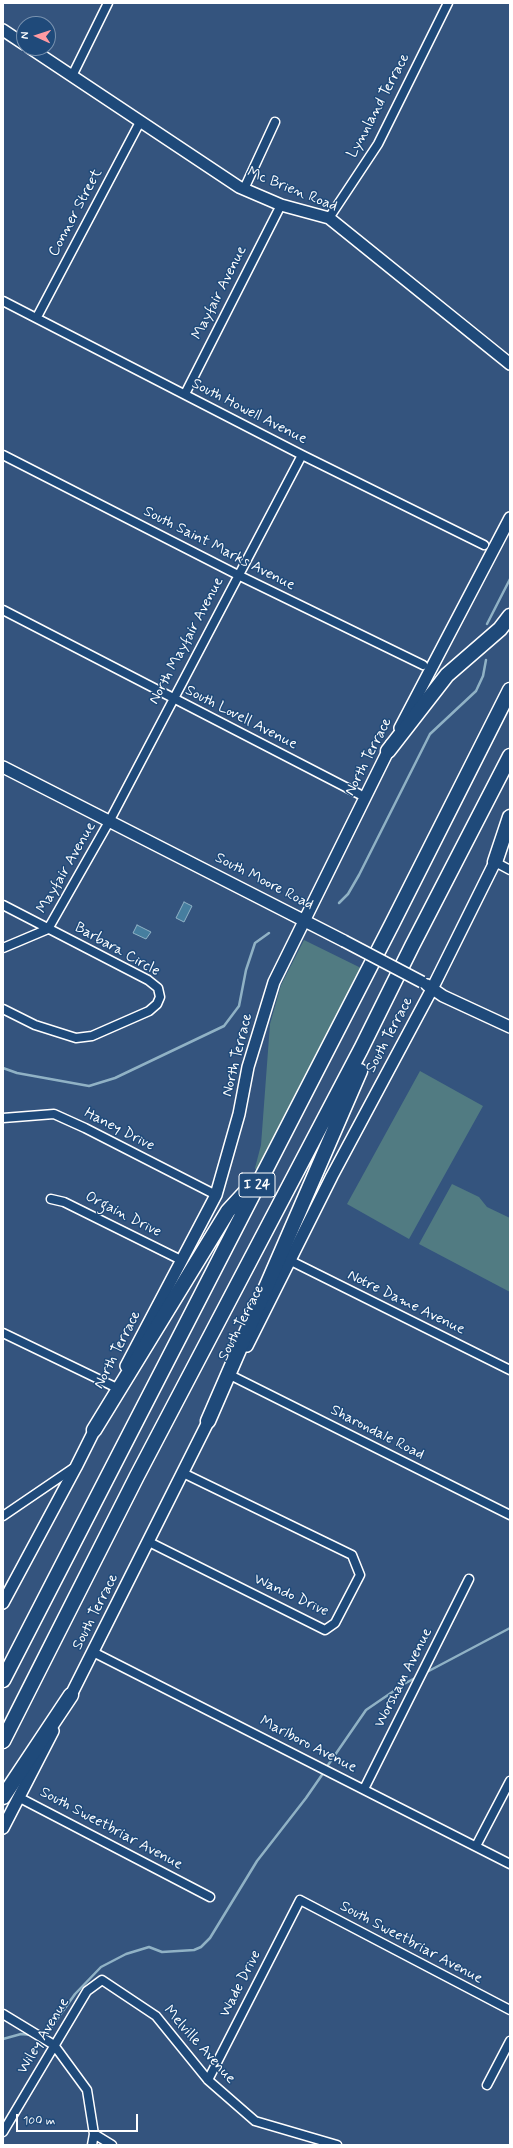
<!DOCTYPE html>
<style>
body{margin:0}
#map{position:relative;width:513px;height:2148px;overflow:hidden;background:#34547e;font-family:Mynerve,sans-serif}
canvas{display:block}
.frame{position:absolute;inset:0;border:4px solid #fff;pointer-events:none}
.north{position:absolute;left:16px;top:16px;width:40px;height:40px;box-sizing:border-box;background:#1f4a7a;border:1px solid #7992af;border-radius:50%;rotate:273deg;font-size:11px;font-weight:700;line-height:16px;text-align:center;color:#fff}
.north::after{content:'';display:block;margin:auto;width:14px;height:18px;background:#ff9aa2;clip-path:polygon(50% 0,100% 100%,50% 72%,0 100%)}
.scale{position:absolute;left:16px;top:2114px;width:122px;height:18px;box-sizing:border-box;border:2px solid #fff;border-top:0;padding-left:5px;font-size:12px;line-height:14px;white-space:nowrap;color:#fff;-webkit-text-stroke:3px #1f4a7a;paint-order:stroke}
</style>
<div id="map">
<canvas width="513" height="2148"></canvas>
<div class="frame"></div>
<div class="north">N</div>
<div class="scale">100 m</div>
</div>
<script>
const ctx = document.querySelector('canvas').getContext('2d');
ctx.lineJoin = 'round';
function fillPath(path, color) { ctx.fillStyle = color; ctx.fill(path, 'evenodd'); }
const shape = rows => new Path2D(rows.map(r => 'M' + r).join(''));
function trace(path, color, width, dash) { ctx.strokeStyle = color; ctx.lineWidth = width; ctx.lineCap = dash ? 'butt' : 'round'; ctx.setLineDash(dash || []); ctx.stroke(path); }
function write(font, color, halo, rows, align = 'center') {
  ctx.font = font + ' Mynerve,sans-serif'; ctx.lineWidth = 3; ctx.setLineDash([]); ctx.textBaseline = 'middle'; ctx.strokeStyle = halo; ctx.fillStyle = color; for (const [text, x, y, turn = 0] of rows) {
    ctx.save(); ctx.translate(x, y); ctx.rotate((+turn || 0) * Math.PI / 180); ctx.textAlign = isNaN(turn) ? turn : align; if (halo) ctx.strokeText(text, 0, 0); ctx.fillText(text, 0, 0); ctx.restore();
  }
}
const green = shape([
 [304,940,363,969,257,1172,255,1168,261,1145,270,1024,281,985],
 [420,1071,483,1106,409,1239,347,1204],
 [452,1184,479,1197,487,1207,510,1218,510,1292,419,1244]
]);
const water = shape([
 [184,902,192,906,184,922,176,918,184,902],
 [137,925,151,932,146,939,133,933,137,925]
]);
const stream = shape([
 [487,624,510,579],
 [339,903,348,894,359,875,430,734,476,691,483,676,486,660],
 [3,1068,17,1073,89,1086,115,1078,224,1026,239,1006,246,970,255,943,269,933],
 [425,1673,510,1628],
 [326,1768,366,1710,404,1684,417,1677],
 [43,2035,46,2035,75,1994,101,1967,126,1954,149,1947,162,1952,194,1950,201,1947,210,1938,257,1861,306,1798,324,1772],
 [3,2039,21,2034,32,2035]
]);
const street = shape([
 [72,76,108,3],
 [244,189,275,122],
 [329,218,378,144,448,3],
 [3,301,302,455,484,545],
 [37,317,140,122],
 [185,394,281,205],
 [3,455,238,575,423,665],
 [3,610,359,794],
 [495,862,510,870],
 [3,905,148,980,158,988,160,997,157,1004,149,1011,92,1036,76,1038,35,1025,3,1009],
 [3,948,48,929,110,820,302,455],
 [3,1118,54,1114,85,1128,216,1195],
 [51,1199,64,1202,181,1260],
 [291,1261,510,1370],
 [3,1333,115,1387],
 [232,1376,510,1515],
 [3,1516,75,1467],
 [149,1542,325,1630,335,1623,360,1575,352,1555,183,1473],
 [93,1652,510,1864],
 [364,1789,469,1579],
 [20,1798,210,1897],
 [476,1846,510,1781],
 [3,2014,54,2045,87,2090,94,2134,112,2145],
 [208,2080,300,1900,510,2010],
 [487,2085,510,2041],
 [3,2132,87,1991,102,1980,156,2016,208,2080,255,2121,337,2145],
 [92,2145,94,2134]
]);
const secondary = shape([
 [3,30,24,44],
 [30,48,239,187,281,205,329,218,510,364],
 [400,728,510,518],
 [3,767,344,941],
 [427,985,443,996,510,1027],
 [247,1346,332,1176,432,989,498,856],
 [126,1366,216,1195,239,1114,248,1067,274,982,391,745],
 [3,1603,76,1467,98,1423],
 [68,1701,212,1414],
 [3,1828,53,1731]
]);
const highway = shape([
 [388,751,447,675,500,629,510,616],
 [495,862,510,817],
 [208,1421,360,1071],
 [94,1430,228,1211,251,1186],
 [3,1680,392,924,510,690],
 [3,1741,137,1476,361,1049,412,946,510,756],
 [3,1797,71,1695]
]);
const secondaryBridge = shape([
 [344,941,422,982]
]);
const shields = [
 [257,1185,36]
];
const shieldNames = [
 ["I 24",257,1185]
];
const streetNames = [
 ["Lynnland Terrace",379,106,-62],
 ["Mc Brien Road",292,190,22],
 ["Conner Street",76,213,-62],
 ["Mayfair Avenue",220,293,-63],
 ["South Howell Avenue",249,412,27],
 ["South Saint Marks Avenue",219,549,27],
 ["North Mayfair Avenue",187,641,-62],
 ["South Lovell Avenue",241,718,27],
 ["North Terrace",369,757,-63],
 ["Mayfair Avenue",67,868,-60],
 ["South Moore Road",264,882,27],
 ["Barbara Circle",117,950,29],
 ["South Terrace",390,1035,-62],
 ["North Terrace",238,1055,-76],
 ["Haney Drive",119,1130,27],
 ["Orgain Drive",123,1215,27],
 ["Notre Dame Avenue",406,1303,26],
 ["South Terrace",242,1323,-63],
 ["North Terrace",118,1350,-63],
 ["Sharondale Road",377,1433,27],
 ["Wando Drive",291,1596,25],
 ["South Terrace",96,1612,-63],
 ["Worsham Avenue",404,1678,-63],
 ["Marlboro Avenue",308,1745,27],
 ["South Sweetbriar Avenue",111,1829,28],
 ["South Sweetbriar Avenue",411,1943,28],
 ["Wade Drive",241,1984,-63],
 ["Wiley Avenue",44,2036,-59],
 ["Melville Avenue",199,2045,48]
];
fillPath(green, '#517b82');
fillPath(water, '#467e9f');
trace(water, '#90b2c5', 1);
trace(stream, '#90b2c5', 2.5);
trace(street, '#fff', 11);
trace(secondary, '#fff', 14);
trace(highway, '#fff', 17);
trace(street, '#1f4a7a', 8);
trace(secondary, '#1f4a7a', 11);
trace(highway, '#1f4a7a', 14);
trace(secondaryBridge, '#fff', 14, []);
trace(secondaryBridge, '#1f4a7a', 11);
for (const [x, y, w] of shields) { const box = new Path2D(); box.roundRect(x - w / 2, y - 12, w, 24, 3); ctx.fillStyle = '#1f4a7a'; ctx.fill(box); trace(box, '#fff', 1); }
write('bold 14px', '#fff', null, shieldNames);
write('15px', '#fff', '#1f4a7a', streetNames);
</script>
